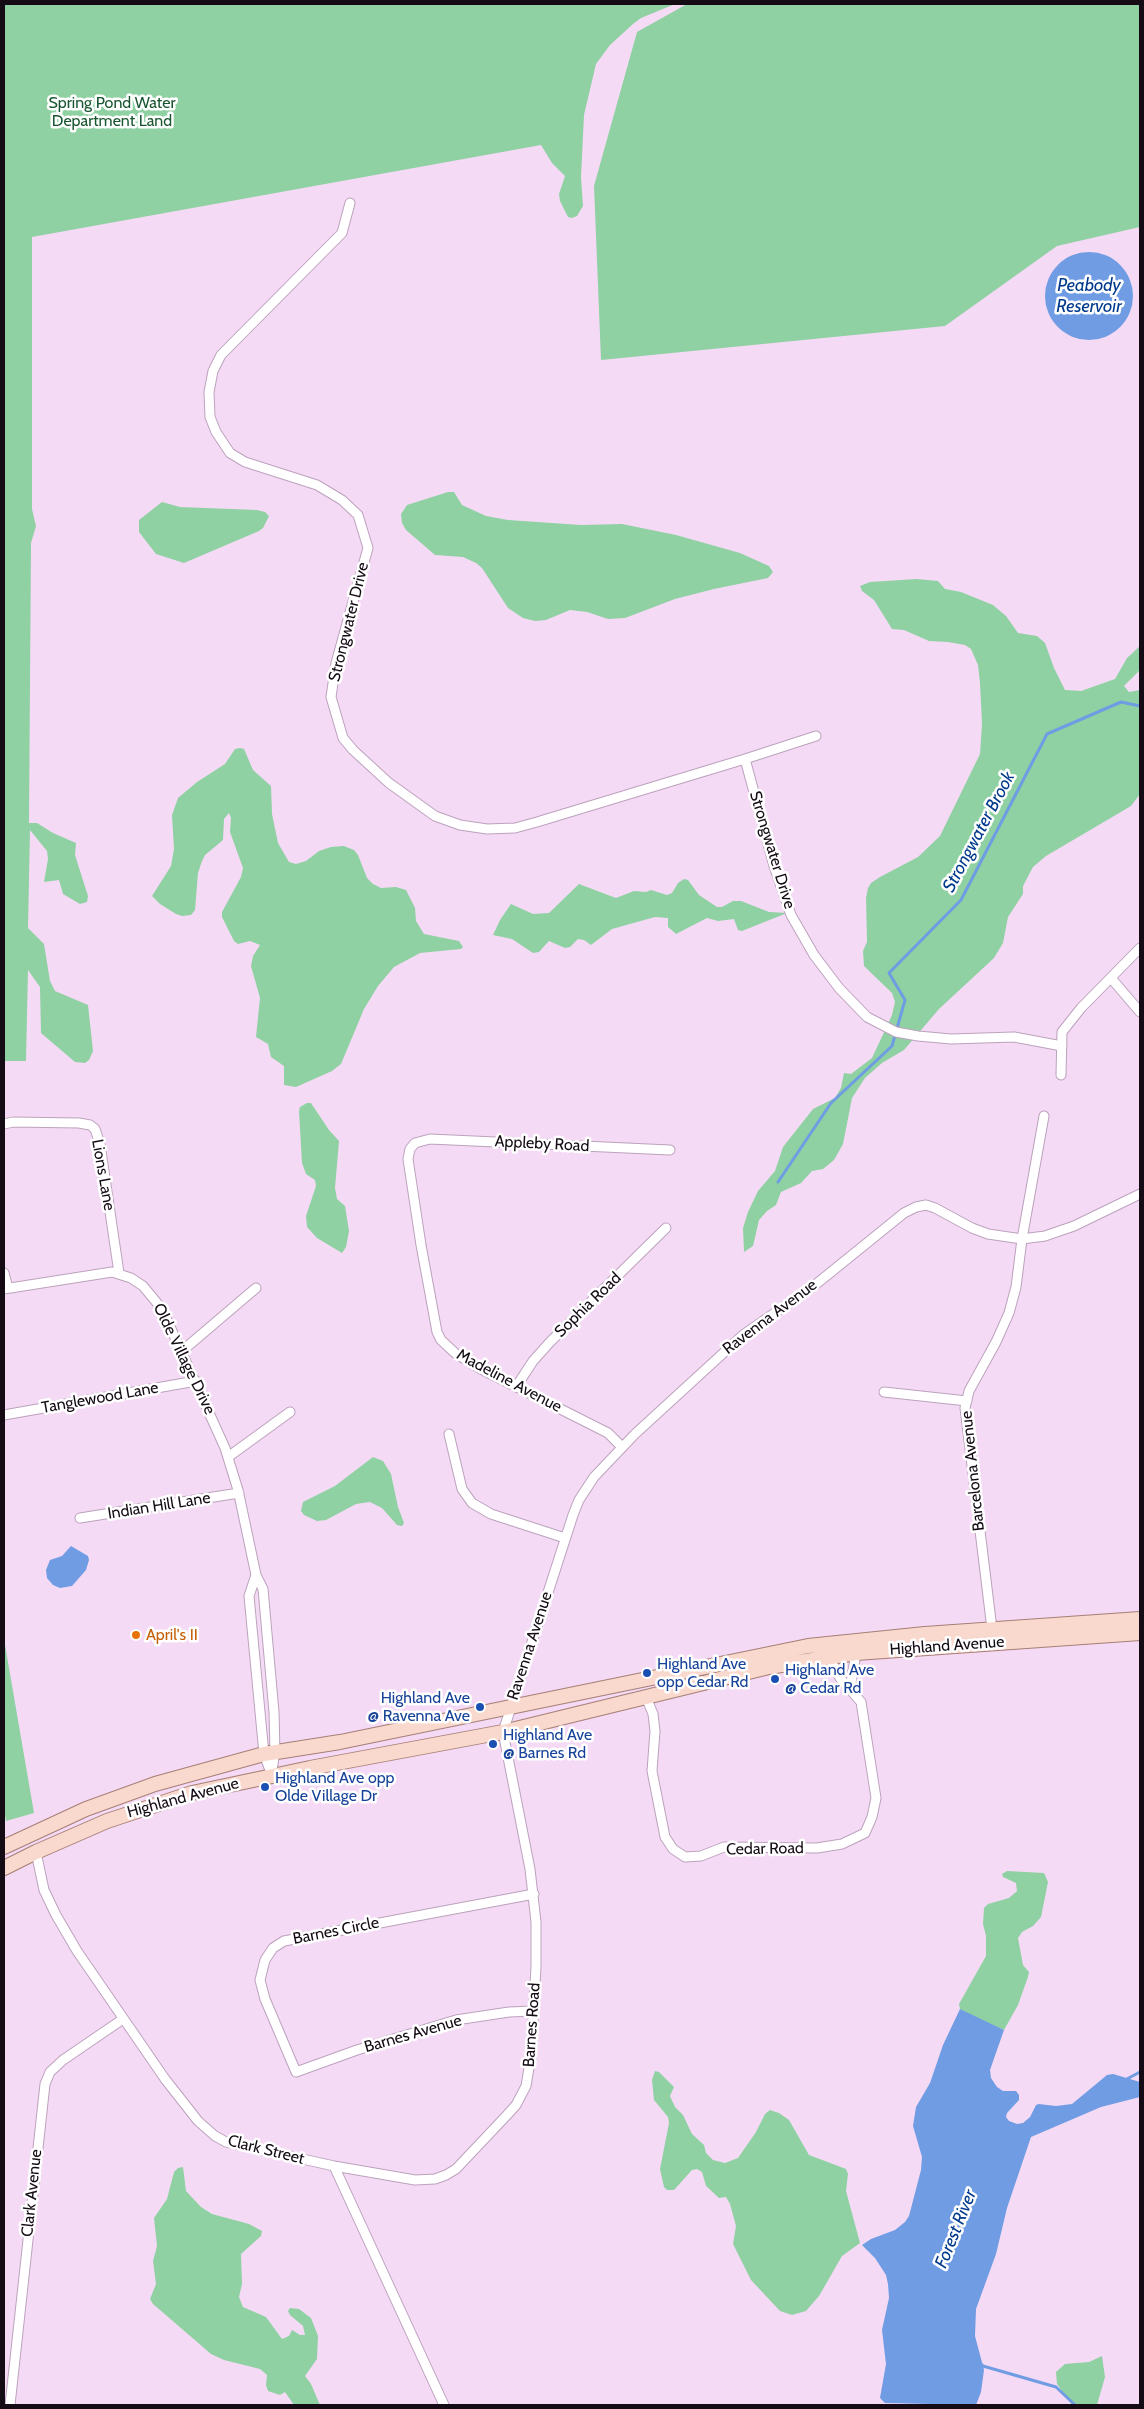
<!DOCTYPE html>
<style>
body{margin:0}
#map{position:relative;width:1144px;height:2409px;overflow:hidden;background:#f5daf6;font-family:Cabin,sans-serif}
canvas{display:block}
.frame{position:absolute;inset:0;border:5px solid #140b15;pointer-events:none}
</style>
<div id="map">
<canvas width="1144" height="2409"></canvas>
<div class="frame"></div>
</div>
<script>
const ctx = document.querySelector('canvas').getContext('2d');
ctx.lineJoin = 'round';
function fillPath(path, color) { ctx.fillStyle = color; ctx.fill(path, 'evenodd'); }
const shape = rows => new Path2D(rows.map(r => 'M' + r).join(''));
function trace(path, color, width, dash) { ctx.strokeStyle = color; ctx.lineWidth = width; ctx.lineCap = dash ? 'butt' : 'round'; ctx.setLineDash(dash || []); ctx.stroke(path); }
function write(font, color, halo, rows, align = 'center') {
  ctx.font = font + ' Cabin,sans-serif'; ctx.lineWidth = 5; ctx.setLineDash([]); ctx.textBaseline = 'middle'; ctx.strokeStyle = halo; ctx.fillStyle = color; for (const [text, x, y, turn = 0] of rows) {
    ctx.save(); ctx.translate(x, y); ctx.rotate((+turn || 0) * Math.PI / 180); ctx.textAlign = isNaN(turn) ? turn : align; if (halo) ctx.strokeText(text, 0, 0); ctx.fillText(text, 0, 0); ctx.restore();
  }
}
const green = shape([
 [4,4,675,4,641,18,633,24,610,45,596,64,584,115,581,177,583,206,577,216,572,218,568,217,560,201,559,194,565,176,552,163,541,145,32,237,32,509,36,526,31,543,29,823,37,823,53,833,76,843,75,855,88,896,87,902,80,904,63,894,59,880,44,882,48,859,47,851,30,830,28,928,44,944,50,981,55,991,88,1005,93,1051,89,1060,85,1063,75,1062,41,1033,40,987,28,970,26,1061,4,1061],
 [687,4,1140,4,1140,227,1057,246,945,326,601,360,594,186,637,32],
 [448,492,454,492,462,505,486,516,508,520,581,525,622,524,676,535,740,553,769,566,773,572,768,578,714,589,675,599,625,618,608,619,587,612,570,610,546,620,535,621,523,618,508,608,482,568,476,563,463,557,435,555,406,530,402,523,401,514,407,505],
 [162,502,180,507,257,510,265,512,269,516,263,528,259,531,184,563,156,554,139,532,139,520],
 [917,579,938,581,945,589,961,592,993,605,1006,616,1018,633,1037,636,1045,643,1054,668,1065,690,1081,691,1115,679,1127,658,1140,646,1140,670,1124,686,1129,692,1140,690,1140,794,1131,806,1046,856,1033,867,1023,886,1023,894,1008,917,1003,943,994,958,939,1009,904,1050,882,1063,865,1078,852,1098,843,1144,834,1160,823,1169,812,1171,801,1183,781,1192,776,1205,767,1211,759,1220,753,1246,744,1252,743,1228,748,1212,758,1191,775,1171,783,1147,813,1109,835,1098,841,1088,844,1073,851,1074,872,1058,892,1015,895,1002,892,993,864,966,863,951,867,942,866,898,868,888,871,883,880,877,918,857,940,836,980,754,982,723,980,683,978,665,971,649,965,645,948,642,929,641,904,630,892,629,874,600,862,591,860,586,870,582],
 [240,748,244,749,253,770,271,786,272,814,278,843,289,862,296,864,306,861,319,851,331,847,344,846,354,850,358,855,367,878,373,884,381,888,396,887,406,890,415,908,416,921,424,934,459,941,463,947,461,949,420,953,394,967,378,986,364,1009,341,1064,332,1071,296,1087,284,1085,284,1066,271,1057,268,1044,256,1037,260,998,251,966,253,956,260,945,250,941,238,944,234,941,222,917,222,912,241,877,243,868,230,832,231,818,229,813,224,819,223,840,205,855,202,861,198,873,195,910,191,915,182,916,176,914,160,904,152,896,171,866,174,849,172,815,178,798,197,782,225,764,235,749],
 [684,879,688,880,699,895,717,907,722,907,733,901,741,901,769,912,787,913,742,931,738,930,734,919,718,921,707,918,676,934,668,927,668,918,655,917,612,929,591,945,584,940,578,939,570,947,565,948,549,941,539,952,533,953,512,939,493,935,500,920,511,904,533,914,549,913,579,884,616,898,634,891,646,892,651,890,667,895,672,893,678,883],
 [307,1103,311,1103,329,1130,339,1141,335,1188,337,1199,345,1206,349,1231,346,1247,342,1253,317,1238,307,1227,306,1216,316,1186,315,1180,306,1174,302,1163,299,1111,300,1107],
 [373,1457,383,1461,391,1474,398,1507,404,1523,402,1526,397,1525,382,1508,370,1502,356,1504,326,1520,317,1521,304,1515,301,1511,303,1502,335,1486],
 [4,1639,34,1813,6,1821,4,1809],
 [1007,1871,1044,1873,1048,1882,1041,1917,1033,1926,1022,1932,1018,1938,1023,1965,1029,1972,1028,1977,1018,2005,1004,2030,968,2014,960,2009,959,2004,986,1956,986,1936,983,1924,984,1908,988,1904,1009,1898,1017,1891,1016,1883,1003,1877,1002,1874],
 [655,2071,659,2072,674,2087,670,2096,675,2107,683,2115,692,2134,704,2145,706,2153,713,2160,725,2163,738,2158,756,2132,765,2114,770,2110,779,2113,789,2120,809,2155,846,2169,848,2174,846,2191,860,2243,842,2256,819,2296,806,2311,792,2315,780,2311,751,2280,733,2244,736,2226,730,2204,726,2197,719,2198,706,2186,702,2172,697,2169,692,2170,674,2190,667,2190,664,2187,660,2169,669,2123,668,2117,654,2100,652,2080],
 [183,2167,186,2191,201,2207,212,2214,249,2224,262,2231,261,2236,241,2254,242,2284,239,2297,243,2307,266,2317,282,2339,289,2336,292,2330,300,2335,305,2335,303,2326,290,2315,288,2311,290,2308,299,2309,311,2318,318,2336,317,2359,305,2376,311,2384,320,2405,294,2405,285,2392,280,2395,268,2391,266,2385,267,2375,260,2369,224,2360,211,2354,153,2304,150,2299,156,2284,153,2261,157,2246,154,2218,167,2199,174,2172,178,2168],
 [1102,2356,1105,2377,1097,2405,1072,2405,1057,2384,1056,2372,1065,2364,1089,2362]
]);
const water = shape([
 '1045 296a44 44 0 1 1 88 0a44 44 0 1 1-88 0Z',
 [71,1546,88,1556,89,1560,86,1570,72,1586,60,1588,53,1585,47,1578,46,1570,50,1560,62,1556],
 [960,2009,1004,2030,990,2070,991,2078,997,2087,1003,2091,1016,2091,1019,2095,1019,2100,1007,2113,1006,2117,1009,2121,1017,2124,1023,2123,1030,2117,1036,2105,1039,2104,1056,2106,1072,2104,1107,2075,1113,2074,1140,2082,1140,2097,1101,2107,1031,2137,1007,2208,996,2254,976,2309,975,2336,984,2370,981,2392,976,2405,885,2403,880,2398,886,2364,882,2330,889,2298,888,2284,886,2275,875,2258,862,2245,871,2239,895,2230,905,2222,909,2216,921,2170,922,2157,913,2126,916,2107,930,2083,943,2045]
]);
const stream = shape([
 [778,1182,831,1103,892,1046,905,1000,889,973,961,900,1047,734,1121,702,1140,706],
 [1125,2080,1140,2072],
 [979,2362,983,2366,1056,2387,1075,2405]
]);
const minor = shape([
 [350,203,342,233,221,355,213,371,209,392,210,417,216,432,230,453,245,462,317,485,342,500,358,515,368,548,336,663,331,697,343,738,353,750,389,783,435,816,460,825,487,829,515,828,537,822,745,759,816,736],
 [745,759,774,866,791,915,814,955,839,988,867,1017,896,1032,918,1036,951,1039,1014,1037,1062,1046],
 [1111,978,1140,1012],
 [1061,1075,1062,1032,1081,1008,1140,948],
 [4,1124,13,1122,79,1123,90,1125,95,1129,100,1144,119,1273],
 [4,1273,8,1288],
 [4,1289,112,1272,131,1278,143,1286,162,1309,225,1448,238,1490,256,1575,263,1589,274,1712,275,1752,271,1776],
 [182,1351,256,1288],
 [516,1387,533,1361,550,1342,666,1228],
 [884,1392,967,1401],
 [4,1415,196,1381],
 [449,1434,462,1489,472,1503,491,1514,565,1538],
 [622,1447,608,1433,481,1369,455,1353,441,1340,437,1332,421,1245,408,1159,410,1149,415,1143,430,1139,670,1150],
 [228,1457,290,1412],
 [80,1518,239,1493],
 [256,1575,249,1596,264,1754,271,1773],
 [992,1629,965,1408,969,1391,996,1342,1009,1313,1016,1287,1022,1239,1044,1116],
 [850,1689,856,1653],
 [646,1697,653,1714,655,1731,652,1771,665,1837,673,1849,685,1857,701,1856,724,1847,817,1848,842,1844,865,1833,872,1817,876,1798,861,1702,840,1678,829,1657],
 [36,1852,44,1890,56,1915,77,1951,165,2079,198,2121,215,2136,226,2142,334,2166,444,2405],
 [533,2011,509,2012,456,2020,357,2050,296,2072,265,1999,260,1980,265,1960,273,1948,284,1941,534,1894],
 [334,2166,415,2180,435,2179,446,2175,456,2169,507,2115,516,2105,526,2086,531,2056,536,1967,536,1922,530,1869,503,1732,573,1515,579,1500,594,1477,635,1434,743,1335,815,1285,904,1213,916,1207,926,1205,935,1208,972,1228,988,1234,1022,1239,1045,1236,1074,1226,1140,1194],
 [10,2405,45,2084,50,2072,63,2060,123,2019]
]);
const primary = shape([
 [4,1847,86,1809,155,1784,264,1754,340,1742,808,1646,925,1634,1140,1619],
 [4,1868,36,1852,107,1821,192,1793,310,1768,503,1732,769,1667,856,1653,1140,1633]
]);
const markers = [
 [136,1635,5,"#e8710a"],
 [647,1673,5,"#1a4fb4"],
 [775,1679,5,"#1a4fb4"],
 [480,1707,5,"#1a4fb4"],
 [493,1744,5,"#1a4fb4"],
 [265,1787,5,"#1a4fb4"]
];
const parkNames = [
 ["Spring Pond Water",112,103],
 ["Department Land",112,121]
];
const streetNames = [
 ["Strongwater Drive",349,622,-76],
 ["Strongwater Drive",772,850,73],
 ["Appleby Road",542,1144,3],
 ["Lions Lane",103,1175,80],
 ["Sophia Road",588,1305,-44],
 ["Ravenna Avenue",770,1317,-37],
 ["Olde Village Drive",184,1359,64],
 ["Madeline Avenue",509,1381,28],
 ["Tanglewood Lane",100,1398,-10],
 ["Barcelona Avenue",973,1471,-96],
 ["Indian Hill Lane",159,1506,-9],
 ["Ravenna Avenue",530,1646,-72],
 ["Highland Avenue",947,1646,-4],
 ["Highland Avenue",183,1798,-15],
 ["Cedar Road",765,1849,-1],
 ["Barnes Circle",336,1931,-11],
 ["Barnes Road",532,2025,-86],
 ["Barnes Avenue",413,2034,-16],
 ["Clark Street",266,2150,14],
 ["Clark Avenue",32,2193,-84]
];
const foodNames = [
 ["April's II",146,1635]
];
const transitNames = [
 ["Highland Ave",657,1664],
 ["opp Cedar Rd",657,1682],
 ["Highland Ave",785,1670],
 ["@ Cedar Rd",785,1688],
 ["Highland Ave",470,1698,"right"],
 ["@ Ravenna Ave",470,1716,"right"],
 ["Highland Ave",503,1735],
 ["@ Barnes Rd",503,1753],
 ["Highland Ave opp",275,1778],
 ["Olde Village Dr",275,1796]
];
const waterNames = [
 ["Peabody",1089,286],
 ["Reservoir",1089,307],
 ["Strongwater Brook",979,832,-62],
 ["Forest River",956,2229,-68]
];
fillPath(green, '#8fd1a2');
fillPath(water, '#6f9ce3');
trace(stream, '#6f9ce3', 3);
trace(minor, '#bca2bd', 11);
trace(primary, '#a67f76', 16);
trace(minor, '#fff', 9);
trace(primary, '#f9d8cd', 14);
for (const [x, y, r, color] of markers) { const dot = new Path2D(); dot.arc(x, y, r, 0, 2 * Math.PI); ctx.fillStyle = color; ctx.fill(dot); trace(dot, '#fff', 2); }
write('16px', '#185530', '#fff', parkNames);
write('16px', '#140b15', '#fff', streetNames);
write('16px', '#c56008', '#fff', foodNames, 'left');
write('16px', '#164399', '#fff', transitNames, 'left');
write('italic 18px', '#013a8c', '#fff', waterNames);
</script>
